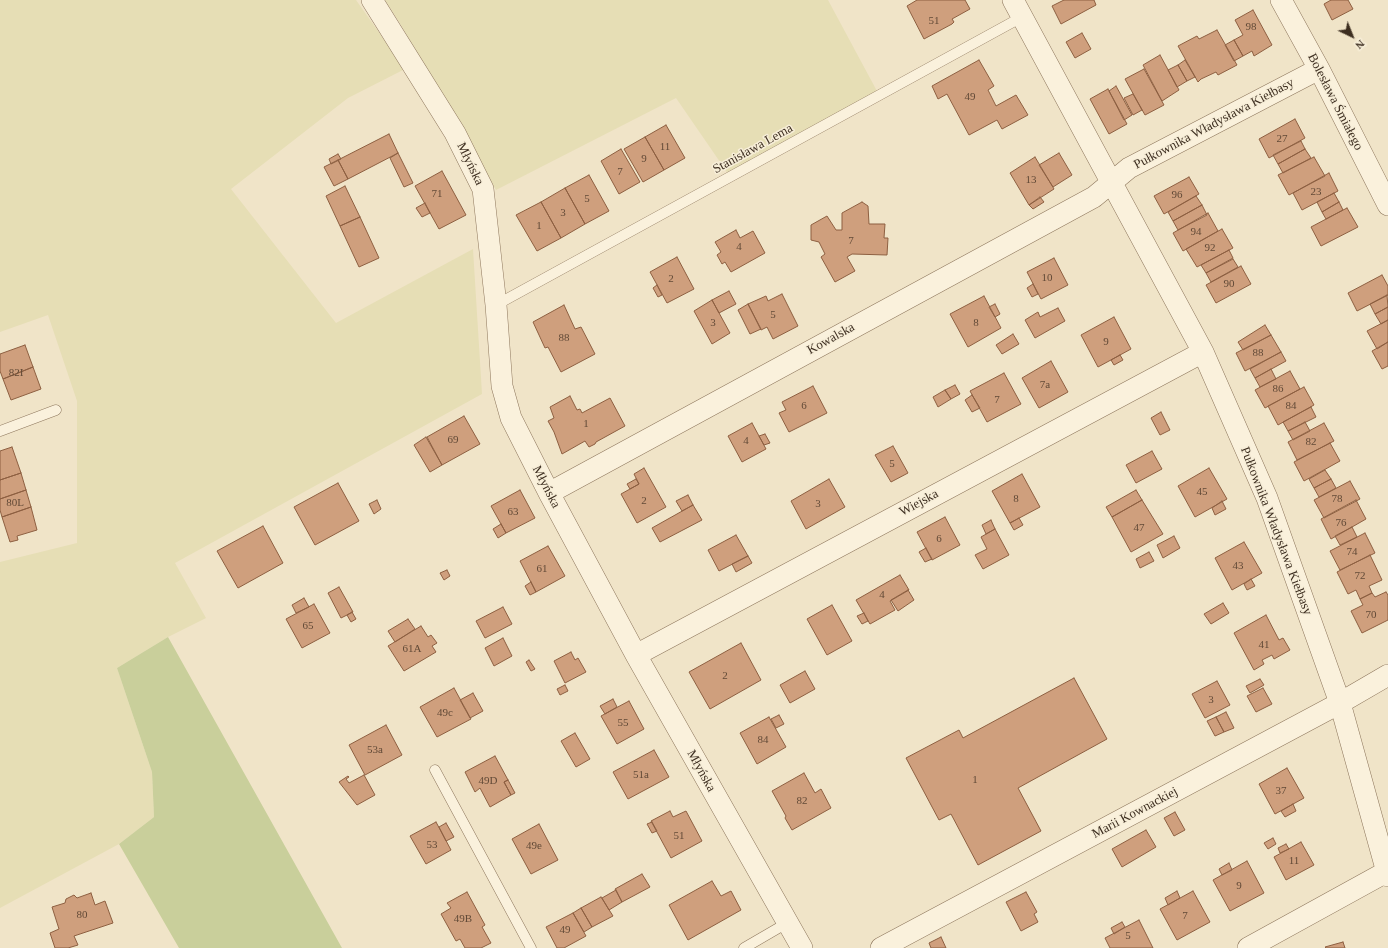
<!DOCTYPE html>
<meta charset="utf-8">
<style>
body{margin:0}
#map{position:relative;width:1388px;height:948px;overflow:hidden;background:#f0e4c8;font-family:Georgia,serif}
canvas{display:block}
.north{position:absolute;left:1332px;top:16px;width:40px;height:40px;-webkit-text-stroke:3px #f7eed8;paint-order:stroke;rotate:137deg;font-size:11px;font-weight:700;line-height:16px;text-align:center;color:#3d2e20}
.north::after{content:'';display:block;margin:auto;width:14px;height:18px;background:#3d2e20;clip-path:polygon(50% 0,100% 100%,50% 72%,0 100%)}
</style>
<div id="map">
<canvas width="1388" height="948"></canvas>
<div class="north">N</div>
</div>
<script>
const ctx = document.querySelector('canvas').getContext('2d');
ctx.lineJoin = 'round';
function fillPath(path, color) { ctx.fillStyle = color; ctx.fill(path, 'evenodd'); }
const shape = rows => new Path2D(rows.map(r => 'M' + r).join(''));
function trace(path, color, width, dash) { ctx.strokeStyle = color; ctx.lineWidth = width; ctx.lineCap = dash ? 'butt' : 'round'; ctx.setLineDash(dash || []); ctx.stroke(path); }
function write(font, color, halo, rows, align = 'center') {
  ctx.font = font + ' Georgia,serif'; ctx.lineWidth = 3; ctx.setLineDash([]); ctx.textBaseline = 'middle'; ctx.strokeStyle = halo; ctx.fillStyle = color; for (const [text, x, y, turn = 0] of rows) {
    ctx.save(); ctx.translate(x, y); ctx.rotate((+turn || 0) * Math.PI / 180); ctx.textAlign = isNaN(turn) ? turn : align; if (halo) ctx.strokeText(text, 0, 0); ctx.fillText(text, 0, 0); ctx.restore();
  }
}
const farmland = shape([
 [0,0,356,0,405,69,348,98,231,189,336,323,473,249,482,394,175,563,206,618,168,637,117,668,152,772,154,817,119,844,0,908,0,562,77,543,77,401,48,315,0,332],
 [385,0,828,0,878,93,729,175,676,98,496,190,401,25]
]);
const green = shape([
 [168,637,342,948,179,948,119,844,154,817,152,772,117,668]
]);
const building = shape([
 [917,0,965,0,970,9,952,19,954,22,952,24,924,39,907,6,917,0],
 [1064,0,1094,0,1096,5,1061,24,1052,6,1064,0],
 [1331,0,1348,0,1353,9,1332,20,1324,4,1331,0],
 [1253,10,1272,45,1254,56,1252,51,1243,56,1234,40,1243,35,1235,20,1253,10],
 [1217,30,1237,65,1218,75,1216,72,1201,79,1198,82,1178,46,1197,36,1199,39,1217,30],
 [1082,33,1091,49,1075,58,1066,42,1082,33],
 [1234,40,1243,56,1234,61,1225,45,1234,40],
 [1160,55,1179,90,1162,101,1143,65,1160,55],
 [979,60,994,86,988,90,996,106,1016,95,1028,115,1002,129,997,120,969,135,947,94,938,99,932,86,979,60],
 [1185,60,1195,77,1187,81,1178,65,1185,60],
 [1178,65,1187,81,1177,87,1168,70,1178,65],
 [1144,69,1164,105,1145,115,1125,79,1144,69],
 [1116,86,1132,115,1124,120,1109,91,1116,86],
 [1108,89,1127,124,1109,134,1090,99,1108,89],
 [1133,94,1142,110,1133,115,1124,98,1133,94],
 [1295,119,1305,138,1269,158,1259,139,1295,119],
 [666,125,685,158,664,170,645,137,666,125],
 [389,134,398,153,348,179,338,160,389,134],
 [645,137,664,170,643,182,624,149,645,137],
 [1301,141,1305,149,1278,164,1273,155,1301,141],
 [621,149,640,182,619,194,601,161,621,149],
 [1305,149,1311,158,1283,173,1278,164,1305,149],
 [398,153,413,183,404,187,390,158,398,153],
 [1059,153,1072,175,1053,187,1039,165,1059,153],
 [338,154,341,159,331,164,329,159,338,154],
 [1035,157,1054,189,1029,205,1010,173,1035,157],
 [1314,157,1325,176,1289,195,1278,175,1314,157],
 [338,160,348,179,334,186,324,167,338,160],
 [442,171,466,215,439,229,415,186,442,171],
 [1329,173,1338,191,1302,210,1293,193,1329,173],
 [589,175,609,211,585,224,565,188,589,175],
 [1189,177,1199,194,1164,214,1154,196,1189,177],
 [345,186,360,217,340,226,326,196,345,186],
 [565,188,585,224,561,238,541,202,565,188],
 [1334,193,1339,202,1322,212,1317,202,1334,193],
 [1196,196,1202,205,1173,221,1168,212,1196,196],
 [1040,197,1044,202,1033,209,1029,205,1040,197],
 [541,202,561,238,537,251,516,215,541,202],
 [862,202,868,206,869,224,885,224,884,238,888,238,887,255,852,254,847,257,855,271,835,282,821,257,825,254,819,242,811,240,811,225,827,216,836,230,842,230,842,213,862,202],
 [1339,202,1343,210,1326,219,1322,212,1339,202],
 [425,203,430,213,422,217,416,208,425,203],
 [1202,205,1207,215,1178,230,1173,221,1202,205],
 [1347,208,1358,227,1321,246,1311,227,1347,208],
 [1208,213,1218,231,1183,251,1173,233,1208,213],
 [360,217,379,258,359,267,340,226,360,217],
 [1222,229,1233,248,1197,267,1186,249,1222,229],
 [736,230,740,238,753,231,765,253,731,272,725,262,722,264,717,255,721,252,715,242,736,230],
 [1229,250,1233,258,1206,273,1201,265,1229,250],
 [677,257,694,289,667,303,650,272,677,257],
 [1054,258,1068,285,1041,299,1027,272,1054,258],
 [1233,259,1238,267,1211,282,1206,273,1233,259],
 [1241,266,1251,284,1216,303,1206,285,1241,266],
 [1382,275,1388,286,1388,295,1357,311,1348,293,1382,275],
 [1033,284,1038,294,1032,297,1027,288,1033,284],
 [657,285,662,295,658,297,653,288,657,285],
 [729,291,736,304,719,313,712,300,729,291],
 [782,294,798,326,773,339,767,327,761,330,748,304,766,296,768,301,782,294],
 [1387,295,1388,307,1375,314,1370,304,1387,295],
 [984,296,1001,328,968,347,950,314,984,296],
 [712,300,730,333,712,344,694,311,712,300],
 [748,304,761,329,750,334,738,310,748,304],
 [995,304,1000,314,995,317,989,307,995,304],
 [564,305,575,329,581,327,595,354,561,372,548,347,545,348,533,322,564,305],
 [1388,307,1388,320,1381,324,1375,314,1388,307],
 [1058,308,1065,321,1035,338,1025,320,1038,312,1040,317,1058,308],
 [1114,317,1131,349,1098,367,1081,335,1114,317],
 [1388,320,1388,342,1377,349,1367,331,1388,320],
 [1265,325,1271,335,1243,350,1238,342,1265,325],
 [1013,334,1019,344,1002,354,996,345,1013,334],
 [1271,335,1281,352,1245,371,1236,353,1271,335],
 [1388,342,1388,366,1382,369,1372,351,1388,342],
 [25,345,33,367,3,379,0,371,0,354,25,345],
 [1281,352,1286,361,1255,378,1250,369,1281,352],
 [1120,355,1123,360,1114,365,1111,360,1120,355],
 [1051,361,1068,392,1039,408,1022,378,1051,361],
 [33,367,41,389,11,400,3,379,33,367],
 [1271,369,1276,379,1260,387,1255,378,1271,369],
 [1290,371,1300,389,1265,408,1255,390,1290,371],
 [1004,373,1021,404,987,422,970,391,1004,373],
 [955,385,960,394,951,399,945,390,955,385],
 [813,386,827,413,789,432,779,413,786,410,782,402,813,386],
 [1304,387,1314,405,1278,425,1268,406,1304,387],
 [945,390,951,399,938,407,933,397,945,390],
 [972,395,980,408,972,412,965,400,972,395],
 [570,396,577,410,580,409,582,413,610,398,625,426,596,442,595,444,589,447,585,441,562,454,554,432,548,421,554,418,550,407,570,396],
 [1311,407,1316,417,1288,431,1283,422,1311,407],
 [1161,412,1170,430,1160,435,1151,418,1161,412],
 [464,416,480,444,442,465,427,437,464,416],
 [1305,422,1310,431,1293,440,1288,431,1305,422],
 [752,423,766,449,742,462,728,436,752,423],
 [1324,423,1334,441,1297,460,1288,442,1324,423],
 [765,434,770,443,764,445,759,436,765,434],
 [426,437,442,465,430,472,414,445,426,437],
 [1330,443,1340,461,1304,481,1294,462,1330,443],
 [893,446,908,473,891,482,875,455,893,446],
 [12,447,21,473,0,480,0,451,12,447],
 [1152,451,1162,469,1136,483,1126,465,1152,451],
 [644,468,666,507,637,523,621,494,639,484,634,474,644,468],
 [1209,468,1227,499,1195,517,1178,486,1209,468],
 [1325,470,1331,479,1314,488,1309,479,1325,470],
 [21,473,26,490,0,499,0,480,21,473],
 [1022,474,1040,507,1010,523,992,491,1022,474],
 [636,479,639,484,630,489,627,484,636,479],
 [829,479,845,507,806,529,791,501,829,479],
 [1331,479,1336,488,1319,497,1314,488,1331,479],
 [1350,481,1360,499,1324,518,1314,500,1350,481],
 [338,483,359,521,315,545,294,507,338,483],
 [26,490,31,507,2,517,0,510,0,499,26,490],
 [520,490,535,518,506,533,491,506,520,490],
 [1136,490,1142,500,1112,517,1106,507,1136,490],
 [688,495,693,505,682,511,676,501,688,495],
 [377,500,381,509,374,514,369,504,377,500],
 [1142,500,1163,534,1131,552,1112,517,1142,500],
 [1356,500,1366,519,1331,539,1321,519,1356,500],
 [1222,501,1226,509,1215,515,1212,508,1222,501],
 [693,505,702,520,660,542,652,528,693,505],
 [31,507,37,530,17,536,18,540,10,542,2,517,31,507],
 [945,517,960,545,932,560,917,532,945,517],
 [1019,518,1023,525,1014,530,1010,523,1019,518],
 [991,520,995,529,986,534,982,525,991,520],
 [501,524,506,533,498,538,493,529,501,524],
 [263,526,283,563,238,588,217,551,263,526],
 [1352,527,1357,537,1340,545,1335,536,1352,527],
 [995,529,1009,555,983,569,975,555,987,549,981,537,995,529],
 [1365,533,1375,553,1340,570,1330,551,1365,533],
 [736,535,748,556,719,571,708,550,736,535],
 [1174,536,1180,548,1163,558,1157,545,1174,536],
 [1244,542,1262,573,1232,590,1215,558,1244,542],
 [548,546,565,576,536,592,520,561,548,546],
 [926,548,932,559,925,562,919,552,926,548],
 [1149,552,1154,561,1140,568,1136,559,1149,552],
 [1370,555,1382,580,1369,586,1372,593,1360,599,1356,590,1348,594,1337,572,1370,555],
 [748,556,752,563,736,572,732,564,748,556],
 [447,570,450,576,444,580,440,573,447,570],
 [900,575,909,590,890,601,895,610,870,624,856,600,900,575],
 [1251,579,1255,586,1247,590,1244,584,1251,579],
 [531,582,536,592,530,595,525,586,531,582],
 [339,587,353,612,341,618,328,593,339,587],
 [908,590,914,600,898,611,891,600,908,590],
 [1386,592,1388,595,1388,620,1362,633,1351,611,1363,605,1360,599,1372,593,1375,597,1386,592],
 [304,598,309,607,296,613,292,605,304,598],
 [1223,603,1229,613,1211,624,1204,614,1223,603],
 [314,604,330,633,302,648,286,619,314,604],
 [832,605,852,641,827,655,807,619,832,605],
 [503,607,512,624,485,638,476,621,503,607],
 [352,612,356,619,351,622,347,615,352,612],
 [864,613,868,621,862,624,857,616,864,613],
 [1266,615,1279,640,1283,638,1290,650,1274,659,1272,655,1262,660,1264,664,1254,670,1234,633,1266,615],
 [408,619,415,629,395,642,388,631,408,619],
 [421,626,428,637,431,635,437,643,432,646,436,652,404,671,388,646,421,626],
 [503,638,512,656,494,666,485,648,503,638],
 [741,643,761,680,710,709,689,672,741,643],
 [571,652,575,660,578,658,586,672,565,683,554,661,571,652],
 [529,660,535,669,531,671,526,662,529,660],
 [805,671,815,689,790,703,780,685,805,671],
 [1074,678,1107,739,1018,788,1041,831,978,865,951,814,939,820,906,758,959,730,963,738,1074,678],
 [1260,679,1264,685,1250,693,1246,686,1260,679],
 [1217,681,1230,705,1205,718,1192,694,1217,681],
 [565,685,568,691,560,695,557,689,565,685],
 [454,688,471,719,437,737,420,707,454,688],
 [1263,688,1272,704,1256,712,1247,696,1263,688],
 [473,693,483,711,470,718,460,700,473,693],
 [613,699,617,707,605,714,600,706,613,699],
 [629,701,644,729,617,744,601,716,629,701],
 [1226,712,1234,728,1224,732,1216,717,1226,712],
 [779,715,784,724,776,728,771,719,779,715],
 [769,717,786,747,757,764,740,733,769,717],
 [1216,717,1224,732,1215,736,1207,721,1216,717],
 [386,725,402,755,365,775,349,745,386,725],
 [575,733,590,759,576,767,561,741,575,733],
 [654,750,669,777,628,799,613,772,654,750],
 [495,756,508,780,504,782,511,795,490,807,480,788,475,792,465,772,495,756],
 [1287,768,1304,798,1275,814,1259,784,1287,768],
 [804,773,815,793,821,789,831,808,792,830,785,818,786,816,772,791,804,773],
 [364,775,375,795,357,805,339,782,348,776,349,777,346,779,349,783,364,775],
 [508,780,515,793,511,795,504,782,508,780],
 [1293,804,1296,811,1285,817,1281,811,1293,804],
 [670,811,673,817,686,811,702,841,671,858,651,821,670,811],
 [1175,812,1185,830,1174,836,1164,818,1175,812],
 [436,822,451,850,426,864,410,836,436,822],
 [652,822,657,831,652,833,647,824,652,822],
 [446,823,454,837,446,841,439,827,446,823],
 [539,824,558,860,531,874,512,839,539,824],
 [1146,830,1156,847,1122,867,1112,849,1146,830],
 [1273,838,1276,844,1268,849,1264,843,1273,838],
 [1301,842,1314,865,1286,880,1274,857,1301,842],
 [1286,844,1289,849,1280,853,1278,848,1286,844],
 [1247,861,1264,893,1230,911,1213,880,1247,861],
 [1229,863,1232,870,1222,875,1219,869,1229,863],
 [642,874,650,887,622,902,615,889,642,874],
 [712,881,721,896,731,891,741,910,688,940,669,905,712,881],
 [616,890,622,902,609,910,602,898,616,890],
 [1177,891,1180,898,1168,905,1165,898,1177,891],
 [1193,891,1210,922,1177,940,1160,909,1193,891],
 [467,892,485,925,482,927,491,943,481,948,465,948,460,939,456,941,441,914,451,908,447,903,467,892],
 [1026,892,1037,912,1034,914,1038,922,1021,931,1006,902,1026,892],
 [91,893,95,905,105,901,113,923,74,936,78,945,68,948,55,948,50,933,59,929,52,907,65,903,66,899,74,895,77,898,91,893],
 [601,897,613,916,592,927,581,908,601,897],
 [581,908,592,927,584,932,573,913,581,908],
 [573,913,586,936,564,948,557,948,546,927,573,913],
 [1139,920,1153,948,1110,948,1105,938,1139,920],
 [1122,922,1125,927,1114,934,1111,928,1122,922],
 [941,937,946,948,931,948,929,943,941,937],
 [1343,942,1345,948,1326,948,1325,947,1343,942]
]);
const lane = shape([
 [496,305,1022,17],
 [0,431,56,410],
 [435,770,531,948],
 [744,948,787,923]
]);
const street = shape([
 [372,0,455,133,483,189,496,305,502,386,511,418,549,493,636,655,802,948],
 [1013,0,1203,352,1267,498,1340,703,1388,876],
 [1281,0,1319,69,1388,205],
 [549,493,1094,197,1129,168,1319,69],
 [636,655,1203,352],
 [881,948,1340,703,1388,675],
 [1248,948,1388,871]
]);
const numberNames = [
 ["51",934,21],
 ["98",1251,27],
 ["49",970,97],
 ["27",1282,139],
 ["11",665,147],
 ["9",644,159],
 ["7",620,172],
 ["13",1031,180],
 ["23",1316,192],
 ["71",437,194],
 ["96",1177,195],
 ["5",587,199],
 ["3",563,213],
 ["1",539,226],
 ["94",1196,232],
 ["7",851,241],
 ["4",739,247],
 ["92",1210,248],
 ["10",1047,278],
 ["2",671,279],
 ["90",1229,284],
 ["5",773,315],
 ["3",713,323],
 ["8",976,323],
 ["88",564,338],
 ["9",1106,342],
 ["88",1258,353],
 ["82I",16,373],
 ["7a",1045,385],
 ["86",1278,389],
 ["7",997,400],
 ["6",804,406],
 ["84",1291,406],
 ["1",586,424],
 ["69",453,440],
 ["4",746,441],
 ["82",1311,442],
 ["5",892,464],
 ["45",1202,492],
 ["8",1016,499],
 ["78",1337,499],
 ["2",644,501],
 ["80L",15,503],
 ["3",818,504],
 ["63",513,512],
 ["76",1341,523],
 ["47",1139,528],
 ["6",939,539],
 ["74",1352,552],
 ["43",1238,566],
 ["61",542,569],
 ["72",1360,576],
 ["4",882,595],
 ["70",1371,615],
 ["65",308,626],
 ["41",1264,645],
 ["61A",412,649],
 ["2",725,676],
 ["3",1211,700],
 ["49c",445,713],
 ["55",623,723],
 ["84",763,740],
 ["53a",375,750],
 ["51a",641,775],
 ["1",975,780],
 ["49D",488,781],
 ["37",1281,791],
 ["82",802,801],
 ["51",679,836],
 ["53",432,845],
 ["49e",534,846],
 ["11",1294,861],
 ["9",1239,886],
 ["80",82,915],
 ["7",1185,916],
 ["49B",463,919],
 ["49",565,930],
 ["5",1128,936]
];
const streetNames = [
 ["Bolesława Śmiałego",1335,102,63],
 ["Pułkownika Władysława Kiełbasy",1214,124,-28],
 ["Stanisława Lema",753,149,-29],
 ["Młyńska",470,164,64],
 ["Kowalska",831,339,-29],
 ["Młyńska",546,487,63],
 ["Wiejska",919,503,-28],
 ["Pułkownika Władysława Kiełbasy",1276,531,69],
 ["Młyńska",701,771,61],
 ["Marii Kownackiej",1135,813,-28]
];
fillPath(farmland, '#e6deb5');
fillPath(green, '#c9cf9b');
fillPath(building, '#cf9f7d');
trace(building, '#8d5f41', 1);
trace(lane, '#8d765c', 11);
trace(street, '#8d765c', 22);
trace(lane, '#faf1dc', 10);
trace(street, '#faf1dc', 21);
write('11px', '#624a37', null, numberNames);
write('13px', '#3d2e20', '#f7eed8', streetNames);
</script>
